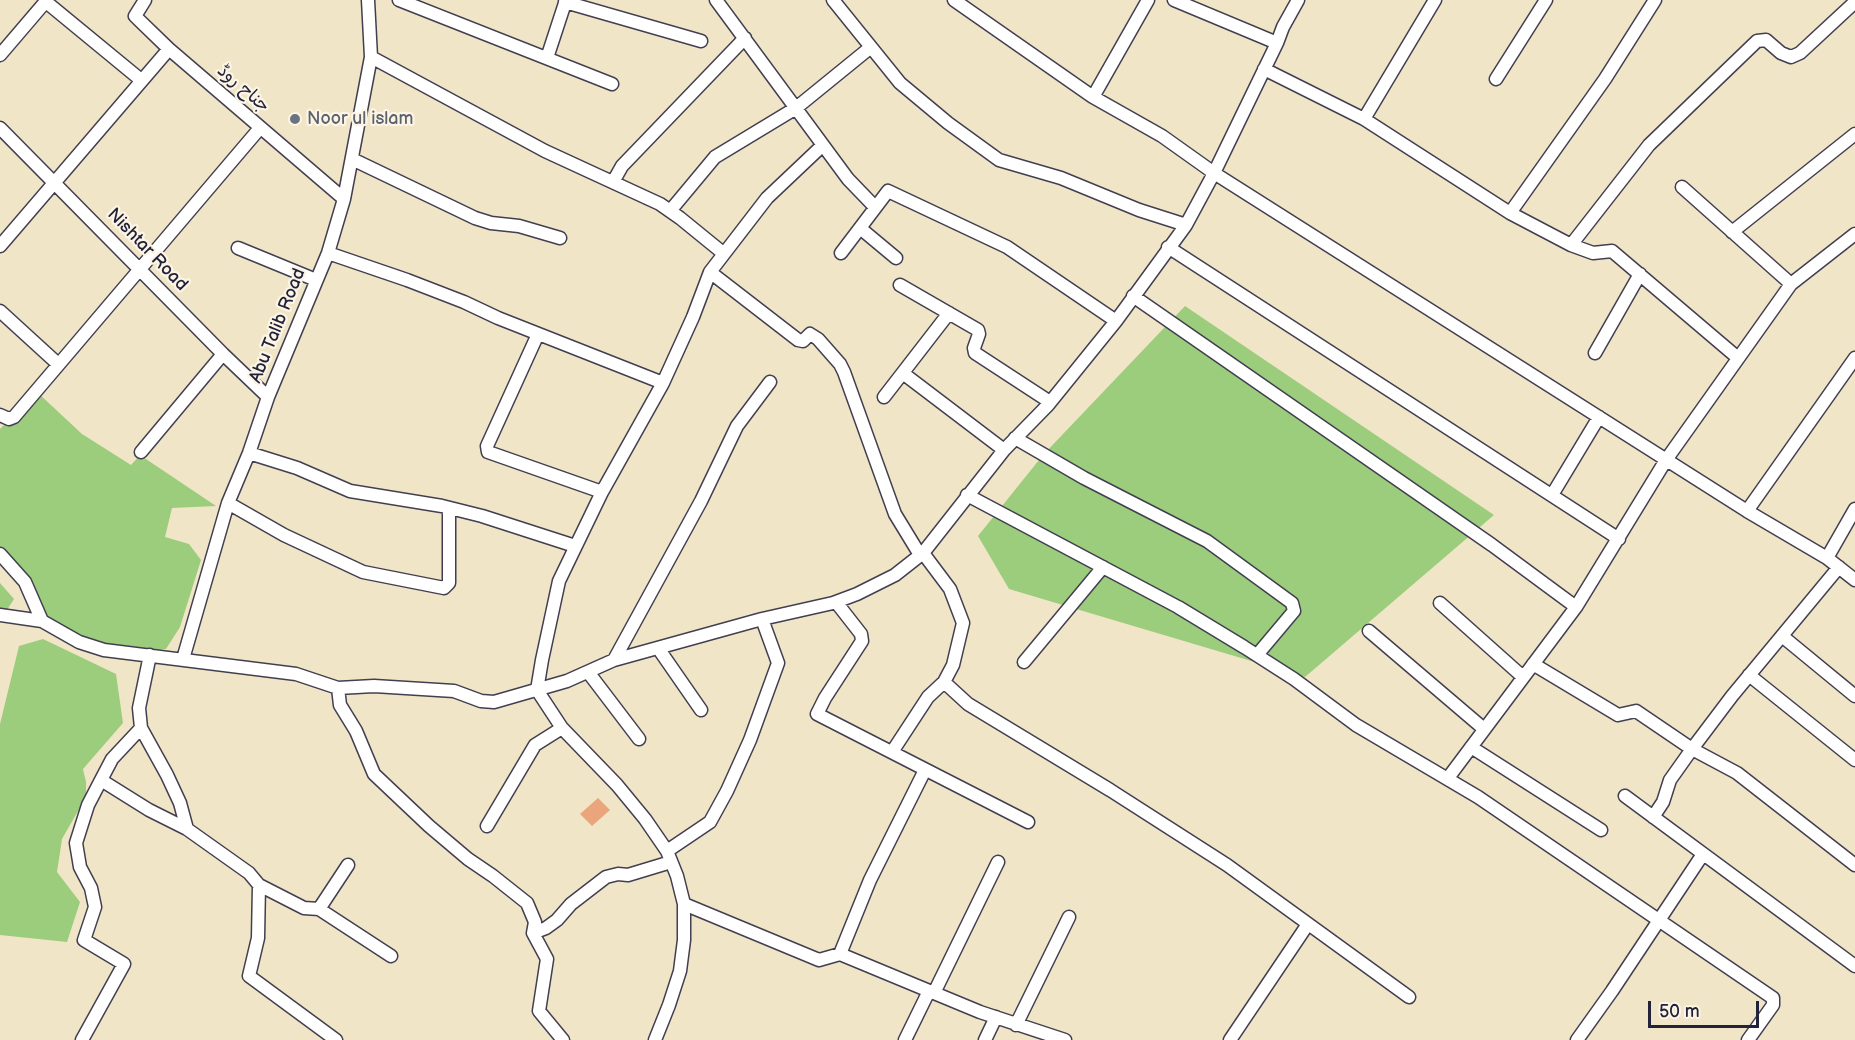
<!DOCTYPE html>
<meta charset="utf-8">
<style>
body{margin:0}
#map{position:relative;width:1855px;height:1040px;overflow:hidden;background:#f1e5c7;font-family:"Balsamiq Sans",sans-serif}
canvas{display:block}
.scale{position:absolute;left:1648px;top:1001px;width:111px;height:27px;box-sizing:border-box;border:3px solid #22223b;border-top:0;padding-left:8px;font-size:18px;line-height:21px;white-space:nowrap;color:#22223b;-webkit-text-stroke:4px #fcf5e5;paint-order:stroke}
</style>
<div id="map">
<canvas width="1855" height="1040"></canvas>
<div class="scale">50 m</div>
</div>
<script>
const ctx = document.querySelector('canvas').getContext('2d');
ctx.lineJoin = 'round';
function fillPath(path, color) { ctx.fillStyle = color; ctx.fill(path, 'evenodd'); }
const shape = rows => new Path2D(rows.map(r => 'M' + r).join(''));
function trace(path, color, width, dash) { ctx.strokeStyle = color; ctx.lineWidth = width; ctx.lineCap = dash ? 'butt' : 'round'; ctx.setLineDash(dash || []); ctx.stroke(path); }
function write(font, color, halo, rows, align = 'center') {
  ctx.font = font + ' "Balsamiq Sans","Playpen Sans Arabic",sans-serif'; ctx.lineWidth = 4.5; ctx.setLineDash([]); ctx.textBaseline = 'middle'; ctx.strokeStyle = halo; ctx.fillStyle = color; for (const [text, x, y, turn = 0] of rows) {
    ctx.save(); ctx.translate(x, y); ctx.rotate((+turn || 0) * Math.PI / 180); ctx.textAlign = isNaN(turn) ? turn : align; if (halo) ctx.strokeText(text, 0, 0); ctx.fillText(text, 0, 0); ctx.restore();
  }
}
const green = shape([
 [1185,306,1494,515,1305,677,1009,589,978,536,1043,455],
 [37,392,82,434,131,465,140,455,216,506,172,508,165,537,189,544,201,560,180,627,166,649,136,653,89,643,51,623,0,563,0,429],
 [0,583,14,599,7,610,0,609],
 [43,639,116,674,123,723,83,769,86,782,86,797,62,839,57,872,80,902,67,942,0,935,0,724,19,646]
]);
const building = shape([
 [598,798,610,810,592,826,580,814]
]);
const minor = shape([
 [145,0,135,16,139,20,169,49,344,199],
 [399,0,612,84],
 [716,0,848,179,875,207],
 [833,0,900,83,948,123,999,160,1061,178,1139,210,1186,225],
 [954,0,1093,97,1162,136,1214,173,1747,511,1827,558,1855,580],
 [1174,0,1277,43],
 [1655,0,1605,79,1510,213,1571,245,1593,253,1612,251,1738,358],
 [45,1,141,80],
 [565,2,701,41],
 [0,55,47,0],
 [371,57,545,151,660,204,680,218,723,253],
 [547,58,566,0],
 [1264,69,1364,119,1510,213],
 [1496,79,1546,0],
 [1093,97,1148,0],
 [1364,119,1435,0],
 [0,128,223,354,268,397],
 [352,159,475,218,491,223,519,226,560,238],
 [613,182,622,166,745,38],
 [1682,187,1791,284],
 [670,211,715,157,796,108,871,47],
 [860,228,896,258],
 [1732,232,1855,134],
 [1571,245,1649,145,1757,41,1766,40,1781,53,1791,57,1800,53,1855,2],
 [0,246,169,49],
 [1168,247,1619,539],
 [238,248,316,280],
 [328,253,407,280,464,302,498,318,663,383],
 [841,253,888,191,1007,247,1116,321],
 [710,272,798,340,803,341,810,334,818,339,840,364,844,372,895,514,920,555],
 [900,285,978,330,979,334,974,348,975,353,1050,402],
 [1133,296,1492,545,1576,607],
 [0,311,58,364],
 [538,334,487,446,488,452,602,492],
 [1595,353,1640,274],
 [904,374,1004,450],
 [884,397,949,313],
 [0,415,9,419,14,417,260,128],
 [1015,438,1084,478,1207,541,1292,603,1294,611,1257,655],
 [141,452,223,354],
 [249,453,297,468,350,491,442,506,482,516,575,546],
 [967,495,1178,607,1244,647,1294,679,1356,725,1478,797,1773,998,1773,1005,1748,1040],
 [1552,495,1599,417],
 [228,503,284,535,363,572,444,588,449,583,449,508],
 [1747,511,1855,358],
 [0,554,25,582,42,621],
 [1827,558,1855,509],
 [836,602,861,634,862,641,825,698,817,714,1028,822],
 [1440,603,1523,677],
 [0,615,42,621,79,642,104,650,296,674,338,688,374,686,454,691,481,701,494,702,567,681,614,660,762,619,833,603,857,594,895,575,923,553,1004,450,1048,405,1116,321,1186,225,1214,173,1277,43,1283,27,1298,0],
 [1369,631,1484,729],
 [1782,636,1855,696],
 [658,648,701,710],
 [150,655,139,708,141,728,167,775,180,803,187,829,249,873,259,885,258,938,249,976,336,1040],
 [183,659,228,503,249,453,268,397,328,253,344,199,371,57,368,0],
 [614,660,701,501,737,426,770,382],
 [1024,662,1103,567],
 [1533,664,1618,715,1636,711,1692,749,1737,773,1855,865],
 [588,672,639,739],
 [1749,675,1855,760],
 [944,682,968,704,1110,790,1227,865,1409,997],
 [338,688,340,705,356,731,374,774,429,826,468,859,493,876,527,903,535,922,533,933,547,959,539,1011,563,1040],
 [1471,747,1601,830],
 [892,752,928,697,944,682,953,665,963,623,950,589,923,553],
 [1448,778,1576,607,1666,460,1791,284,1855,234],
 [101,780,112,759,141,728],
 [1625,796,1855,966],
 [1653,817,1663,802,1670,780,1692,749,1732,696,1839,567],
 [487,826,535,745,562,728],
 [667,851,710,822,727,791,750,740,778,663,762,619],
 [259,885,304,908,319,909,348,865],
 [684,904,819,960,840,954,980,1012,1065,1040],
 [319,909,391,956],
 [533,933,546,928,557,920,571,904,606,877,618,874,628,875,671,862],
 [840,954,870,880,925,770],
 [934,993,998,862],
 [1016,1025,1069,917],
 [82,1040,124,964,84,940,95,907,91,888,80,867,76,843,88,805,101,780,149,810,187,829],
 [655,1040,669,1005,680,971,684,940,684,904,677,876,667,851,645,819,617,785,562,728,537,690,542,660,559,581,602,492,663,383,693,317,710,272,767,198,823,145],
 [905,1040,929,991],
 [985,1040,996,1017],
 [1230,1040,1308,924],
 [1577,1040,1612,991,1703,854]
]);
const markers = [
 [295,119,6,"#6b7280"]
];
const streetNames = [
 ["جناح روڈ",243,89,41],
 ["Nishtar Road",147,250,46],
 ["Abu Talib Road",278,326,-68]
];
const worshipNames = [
 ["Noor ul islam",307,119]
];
fillPath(green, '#9bcd7d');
fillPath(building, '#eaa57c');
trace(minor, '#413f50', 15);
trace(minor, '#fff', 12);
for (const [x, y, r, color] of markers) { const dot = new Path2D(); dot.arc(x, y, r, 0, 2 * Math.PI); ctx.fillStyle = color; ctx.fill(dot); trace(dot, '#fcf5e5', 2); }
write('18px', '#22223b', '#fcf5e5', streetNames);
write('18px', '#5b616d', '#fcf5e5', worshipNames, 'left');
</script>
